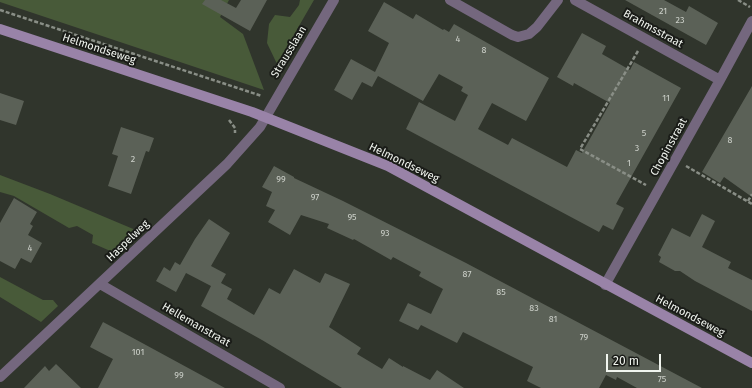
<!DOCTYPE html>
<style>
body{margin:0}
#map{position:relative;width:752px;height:388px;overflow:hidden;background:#30352c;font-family:"Fira Sans",sans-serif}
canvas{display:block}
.scale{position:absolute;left:606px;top:354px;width:55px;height:18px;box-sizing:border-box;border:2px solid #f1f5ef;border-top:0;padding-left:5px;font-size:12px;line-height:14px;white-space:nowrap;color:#f1f5ef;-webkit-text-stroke:3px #1a1c18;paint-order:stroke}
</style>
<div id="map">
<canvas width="752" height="388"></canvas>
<div class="scale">20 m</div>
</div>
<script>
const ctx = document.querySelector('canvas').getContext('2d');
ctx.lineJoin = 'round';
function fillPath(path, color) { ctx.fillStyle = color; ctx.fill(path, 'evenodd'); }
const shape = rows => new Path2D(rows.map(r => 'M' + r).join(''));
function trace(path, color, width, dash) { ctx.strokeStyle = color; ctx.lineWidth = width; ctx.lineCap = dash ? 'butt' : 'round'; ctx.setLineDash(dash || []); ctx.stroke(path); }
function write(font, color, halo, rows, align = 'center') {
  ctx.font = font + ' "Fira Sans",sans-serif'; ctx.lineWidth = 4; ctx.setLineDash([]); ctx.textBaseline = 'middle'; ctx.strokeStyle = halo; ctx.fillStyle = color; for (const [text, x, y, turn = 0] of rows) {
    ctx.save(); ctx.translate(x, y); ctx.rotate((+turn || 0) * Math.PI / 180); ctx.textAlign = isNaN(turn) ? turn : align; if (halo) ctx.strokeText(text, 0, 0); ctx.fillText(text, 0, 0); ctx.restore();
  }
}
const green = shape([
 [0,0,229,0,220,17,243,34,264,90,0,2],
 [300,0,314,0,277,64,267,43,269,24,275,15,290,17,299,5],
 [0,175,50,194,138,231,115,253,92,243,93,235,77,226,69,228,14,196,0,192],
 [0,277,43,300,53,300,58,306,41,322,0,297]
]);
const building = shape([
 [205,0,221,0,236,8,241,0,267,0,250,31,202,4],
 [625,0,664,0,686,12,689,6,718,23,706,45],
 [384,2,413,19,416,14,443,30,444,29,449,32,454,24,549,78,526,121,492,103,478,129,508,145,512,138,567,167,576,150,582,153,610,103,574,83,573,86,557,77,582,33,606,46,602,54,630,70,634,62,681,88,616,204,624,208,613,230,603,225,599,232,406,129,419,102,455,121,468,95,461,91,463,87,439,74,423,101,378,76,372,87,362,82,352,100,334,90,351,59,375,72,389,43,368,31],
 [752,86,752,197,724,177,720,183,702,172],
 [0,93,24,101,16,125,0,120],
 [121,127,154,138,149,152,146,151,131,194,108,186,118,156,112,154],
 [274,166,294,177,294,178,343,201,466,263,702,388,637,388,617,377,616,380,606,375,599,388,541,388,527,381,533,367,463,332,457,343,421,325,418,330,399,321,408,303,431,314,443,289,419,276,421,272,393,257,391,260,354,239,353,240,327,228,329,224,301,215,290,235,268,222,275,210,266,206,272,192,262,187],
 [14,198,37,212,30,224,33,226,28,235,42,243,31,263,21,258,15,269,0,261,0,223],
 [702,214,715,221,702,247,731,262,728,268,752,280,752,311,695,281,680,271,675,271,659,262,661,257,658,255,672,228,690,237],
 [209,219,230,233,211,266,226,274,221,283,232,289,227,299,254,315,269,288,280,294,294,269,320,283,325,273,350,284,329,327,361,348,357,354,382,369,389,358,403,367,403,366,430,380,437,370,464,388,342,388,262,340,201,306,211,286,186,273,176,292,156,281,164,267,170,271,175,262,180,265,195,239],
 [103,322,133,338,225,388,98,388,113,359,90,347],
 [56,364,81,388,24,388,45,366,49,371]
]);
const path = shape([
 [738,0,750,7],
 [0,10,262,96],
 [638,51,580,149,646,185],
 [229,120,235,128,235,133],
 [686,166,752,204],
 [748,201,752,194]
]);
const street = shape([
 [450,0,512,35,518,37,529,34,537,27,558,0],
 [575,0,720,80],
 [100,284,280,388],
 [605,285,720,80,752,21],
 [0,377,227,164,260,127,334,0]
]);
const secondary = shape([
 [0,29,252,112,388,166,752,363]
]);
const numberNames = [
 ["21",663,11],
 ["23",680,20],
 ["4",458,39],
 ["8",484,50],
 ["11",666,98],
 ["5",644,133],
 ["8",730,140],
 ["3",637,148],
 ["2",133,159],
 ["1",629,163],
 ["99",281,179],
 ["97",315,197],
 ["95",352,217],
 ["93",385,233],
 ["4",30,248],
 ["87",467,274],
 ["85",501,292],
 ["83",534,308],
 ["81",553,319],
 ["79",584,337],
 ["101",138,352],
 ["99",179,375],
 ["75",662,379]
];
const streetNames = [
 ["Brahmsstraat",653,29,29],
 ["Helmondseweg",99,49,18],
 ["Strausslaan",289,52,-59],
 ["Chopinstraat",669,147,-61],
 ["Helmondseweg",404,163,26],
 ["Haspelweg",128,241,-44],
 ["Helmondseweg",690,316,28],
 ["Hellemanstraat",196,325,30]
];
fillPath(green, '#485a39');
fillPath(building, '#5b6157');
trace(path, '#898e86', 2.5, [4, 2]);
trace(street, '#74677e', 10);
trace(secondary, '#9983a8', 10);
write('9px', '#ccd0c9', null, numberNames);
write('11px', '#f1f5ef', '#1a1c18', streetNames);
</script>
